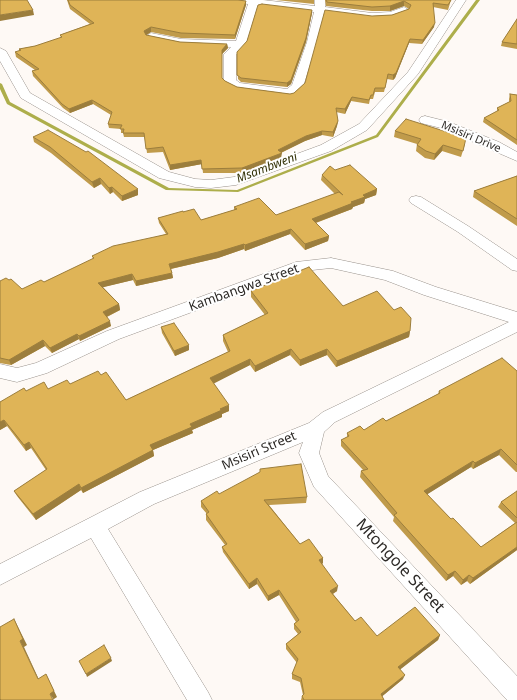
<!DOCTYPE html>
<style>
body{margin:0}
canvas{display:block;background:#fef9f5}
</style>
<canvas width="517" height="700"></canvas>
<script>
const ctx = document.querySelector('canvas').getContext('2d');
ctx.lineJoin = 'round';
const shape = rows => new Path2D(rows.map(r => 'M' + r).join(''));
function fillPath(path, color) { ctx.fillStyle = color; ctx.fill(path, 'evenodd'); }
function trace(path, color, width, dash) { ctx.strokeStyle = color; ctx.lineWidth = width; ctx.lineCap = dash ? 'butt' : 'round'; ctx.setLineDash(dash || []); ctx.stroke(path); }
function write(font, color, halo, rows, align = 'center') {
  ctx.font = font + ' "Noto Sans",sans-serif'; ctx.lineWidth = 4; ctx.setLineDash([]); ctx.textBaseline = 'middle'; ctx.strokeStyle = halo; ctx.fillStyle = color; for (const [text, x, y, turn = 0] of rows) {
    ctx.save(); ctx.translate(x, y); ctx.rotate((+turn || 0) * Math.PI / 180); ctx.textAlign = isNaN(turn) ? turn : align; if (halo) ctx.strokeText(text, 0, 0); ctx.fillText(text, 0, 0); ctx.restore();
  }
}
const stream = shape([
 [476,0,480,0,378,137,238,192,166,190,7,104,0,89,0,83,2,84,10,102,169,188,237,190,376,135,476,0]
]);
const minor = shape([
 [232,0,263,0,315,6,315,0,325,0,325,7,372,13,390,12,404,7,409,10,408,12,391,18,372,19,324,13,317,42,303,87,293,96,289,97,237,90,226,84,224,82,224,54,231,47,181,45,147,38,146,36,151,33,181,39,236,41,248,4,233,2,232,0],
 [262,6,314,12,307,42,292,85,287,89,240,83,236,80,236,55,246,44,257,8,262,6],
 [456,0,466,0,418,74,367,130,331,151,236,185,211,188,195,187,159,178,21,98,0,61,0,48,6,51,30,93,169,172,195,179,211,180,234,177,321,145,359,124,408,72,456,0],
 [425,116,449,122,499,142,517,152,517,161,441,128,421,123,419,120,421,117,425,116],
 [416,196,421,197,468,226,517,259,517,271,512,270,458,232,411,203,409,200,411,197,416,196],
 [331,258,393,271,436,287,517,312,517,332,335,422,324,432,319,453,328,476,517,676,517,700,507,700,314,487,299,453,303,442,154,504,108,529,208,692,212,700,187,700,91,538,0,585,0,564,140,492,309,423,323,412,509,322,424,295,385,280,331,268,303,271,119,339,47,373,17,382,0,378,0,364,17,368,36,363,107,331,296,262,331,258]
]);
const wall = shape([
 [67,0,238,0,246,1,246,5,235,39,181,38,151,32,146,35,180,42,227,44,228,48,222,54,222,78,225,81,237,87,290,94,294,93,305,83,372,16,392,15,409,9,404,6,390,11,372,11,326,6,325,0,451,0,448,10,433,7,434,27,422,44,409,43,395,78,393,80,387,79,384,92,375,92,373,99,370,99,369,104,351,101,345,114,336,112,338,121,337,126,333,137,322,135,305,141,281,153,281,158,242,173,203,173,202,164,170,170,163,152,147,153,145,137,124,137,123,133,121,133,121,129,109,128,108,124,111,115,93,104,70,113,63,108,33,76,32,71,35,70,16,57,15,52,19,51,19,49,35,46,61,38,60,35,90,24,70,9],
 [276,0,314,0,314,4],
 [312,10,312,13,306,42,291,84,287,87,241,82,238,79,237,52],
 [517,19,517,49,501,46,502,42],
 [510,94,517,95,517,145,483,122,484,118,497,112,497,108,509,102,509,99],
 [395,131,465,144,461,157,442,151,434,160,425,158,416,151,417,144,394,137],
 [33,137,138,195,122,201,113,192,110,194,101,184,94,188,51,153,34,142],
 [335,170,377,189,376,195,365,199,364,203,353,207,352,209,316,223,329,236,328,241,305,250,290,234,245,251,244,249,218,258,171,269,172,273,173,278,136,286,133,280,103,287,119,304,120,310,107,317,111,326,80,341,79,339,52,353,45,346,11,365,0,363,0,281,22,289,44,282,93,259,92,256,166,234,159,223,158,218,183,212,201,220,234,210,234,207,276,215,335,194,321,180,322,175],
 [517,176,517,226,473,197,474,191],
 [251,291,343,306,410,331,409,337,336,367,327,355,300,366,290,355,255,372,250,365,213,383,229,411,222,414,222,417,192,430,193,433,153,450,154,456,83,493,81,490,36,520,17,496,14,491,46,470,31,448,26,451,7,426,0,430,0,402,26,391,48,389,70,384,101,375,126,400,228,352,223,341,223,335,265,315,251,297],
 [161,327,189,350,175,356,162,333],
 [517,371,517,472,516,472,499,455,473,469,471,467,427,494,451,519,481,547,515,523,498,507,501,502,517,491,517,550,470,584,467,581,461,585,453,576,446,581,393,521,394,517,360,477,361,471,363,470,341,446,341,440,347,437,347,433,364,430,386,421,438,394,439,391],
 [219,494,307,497,306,503,269,505,300,544,323,558,323,563,322,564,337,591,333,594,355,621,377,636,440,635,438,640,400,669,403,679,382,696,384,700,301,700,302,696,303,695,300,682,292,679,292,674,297,663,286,649,286,644,298,634,294,629,294,624,296,622,279,595,268,601,257,584,249,589,223,552,222,547,225,545,206,520,206,514,207,514,201,507,201,501]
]);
const shadedWall = shape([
 [246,1,246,5,235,39,235,35],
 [404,1,404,6,390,11,390,6],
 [33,10,34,15,0,21,0,15],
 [312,10,312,13,306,42,291,84,287,87,287,83],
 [435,23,434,27,422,44,423,40],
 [151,27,151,32,145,36,144,31],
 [410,39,409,43,395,78,393,80,393,75],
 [227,44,228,48,222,54,222,50],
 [352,97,351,101,345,114,345,109],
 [92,100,93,104,70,113,69,109],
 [338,121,337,126,333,137,333,132],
 [322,131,322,135,305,141,278,154,278,150,306,136],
 [443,145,442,151,434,160,435,154],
 [282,153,281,158,242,173,242,168],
 [201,160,202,164,170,170,170,165],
 [100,178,101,184,94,188,92,182],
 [112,187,113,192,110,194,109,188],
 [138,189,138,195,122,201,122,196],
 [377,189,376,195,365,199,364,203,353,207,352,209,312,224,312,219,351,202,363,195],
 [291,229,290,234,245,251,245,245],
 [329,236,328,241,305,250,305,244],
 [244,244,244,249,218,258,170,269,169,264],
 [172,273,173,278,136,286,136,281],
 [132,274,133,280,100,288,98,283],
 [119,304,120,310,104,318,103,312],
 [110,321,111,326,80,341,79,336],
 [410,331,409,337,336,367,337,361],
 [77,334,79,339,52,353,50,348],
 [43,340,45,346,11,365,9,360],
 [189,345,189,350,175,356,174,351],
 [291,349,290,355,255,372,255,366],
 [327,349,327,355,300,366,300,360],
 [250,359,250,365,211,385,210,378],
 [229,405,229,411,222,414,222,417,192,430,193,433,153,450,154,456,83,493,81,488,150,445,220,409],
 [4,420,7,426,0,430,0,422],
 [29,442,31,448,26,451,24,445],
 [501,449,499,455,473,469,475,463],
 [473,461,471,467,423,497,424,491],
 [79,484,81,490,36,520,33,514],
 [517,547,517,550,470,584,473,578],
 [323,558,323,563,319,566,319,560],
 [455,571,453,576,446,581,448,575],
 [469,575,467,581,461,585,463,580],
 [257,578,257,584,249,589,249,584],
 [338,586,337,591,329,596,330,591],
 [279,590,279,595,268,601,268,596],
 [14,619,27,645,24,647,41,684,38,679,20,641],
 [440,635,438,640,397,672,398,667],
 [111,658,112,661,87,677,86,674],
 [46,674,57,697,54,699,54,700,50,694],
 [405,675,403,679,379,699,381,694]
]);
const building = shape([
 [0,0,27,0,33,10,0,15,0,0],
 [68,0,238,0,246,1,235,35,181,33,151,27,144,31,146,35,180,42,227,44,222,50,222,78,225,81,237,87,290,94,294,93,305,83,325,10,372,16,392,15,409,9,411,5,404,1,390,6,372,7,327,2,326,0,451,0,448,5,433,3,435,23,423,40,410,39,396,73,393,75,388,74,385,88,375,88,373,95,371,95,369,100,352,97,345,109,336,108,338,121,333,132,322,131,306,136,278,150,282,153,242,168,202,169,201,160,170,165,163,147,146,149,144,133,123,133,124,129,120,129,122,125,108,124,112,112,92,100,69,109,62,104,32,71,39,69,15,52,21,50,19,49,35,46,62,37,60,35,94,23,70,5,68,0],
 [262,4,312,10,306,38,291,80,287,83,241,78,237,75,237,52,247,41,258,5,262,4],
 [517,19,517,44,502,42,517,19],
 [510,94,517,95,517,140,484,118,499,110,497,108,511,101,510,94],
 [406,119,466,138,463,151,443,145,435,154,426,151,417,145,421,139,395,131,406,119],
 [48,130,86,152,88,151,138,189,122,196,112,187,109,188,100,178,92,182,50,147,33,137,48,130],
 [350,165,377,189,363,195,365,197,351,202,353,203,312,219,329,236,305,244,291,229,245,245,244,244,218,252,169,264,172,273,136,281,132,274,98,283,119,304,103,312,110,321,79,336,77,334,50,348,43,340,9,360,0,358,0,281,6,278,9,280,11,279,22,289,41,280,44,282,94,258,92,256,113,246,168,234,158,218,183,211,183,212,194,209,201,220,237,209,234,207,259,198,276,215,339,192,343,195,322,175,330,166,335,170,350,165],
 [517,176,517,219,474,191,517,176],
 [309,267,343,306,377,291,394,310,401,307,411,318,410,331,337,361,327,349,300,360,291,349,255,366,250,359,210,378,229,405,220,409,222,410,190,424,192,427,150,445,153,450,81,488,79,484,33,514,14,491,47,469,29,442,24,445,4,420,0,422,0,402,24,388,26,391,44,382,48,389,67,380,70,384,98,371,101,375,106,372,126,400,230,351,223,335,268,313,251,291,309,267],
 [174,323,189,345,174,351,161,327,174,323],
 [502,358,517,371,517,465,501,449,475,463,473,461,424,491,451,519,453,518,481,547,517,522,517,547,473,578,469,575,463,580,455,571,448,575,394,515,397,513,361,471,368,469,341,440,349,436,347,433,360,426,364,430,383,418,386,421,440,393,439,391,502,358],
 [301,464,307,497,264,500,300,544,309,539,323,558,319,560,338,586,330,591,355,621,361,617,377,636,415,607,440,635,398,667,405,675,381,694,384,700,304,700,302,696,304,694,301,678,292,674,298,659,286,644,301,632,294,624,299,620,279,590,268,596,257,578,249,584,222,547,227,544,206,514,209,512,201,501,217,491,219,494,260,472,260,469,301,464],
 [517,491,517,518,501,502,517,491],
 [14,619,23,639,20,641,38,679,46,674,54,691,50,694,53,700,1,700,0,699,0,627,14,619],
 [104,645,111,658,86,674,79,661,104,645]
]);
const farStreetnames = [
 ["Msisiri Drive",471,137,23]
];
const farWaternames = [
 ["Msambweni",267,168,-21]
];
const streetNames = [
 ["Kambangwa Street",244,288,-20],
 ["Msisiri Street",259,451,-23]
];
const nearStreetnames = [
 ["Mtongole Street",400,566,47]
];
fillPath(stream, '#adae4b');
trace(minor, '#99928c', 1);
fillPath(minor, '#fff');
fillPath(wall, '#c09b4b');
fillPath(shadedWall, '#9c7e3d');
fillPath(building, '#dfb457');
trace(building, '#9c7e3d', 1);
write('11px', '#2c2926', '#fff', farStreetnames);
write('italic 12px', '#333207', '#fff', farWaternames);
write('13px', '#2c2926', '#fff', streetNames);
write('16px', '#2c2926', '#fff', nearStreetnames);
</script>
